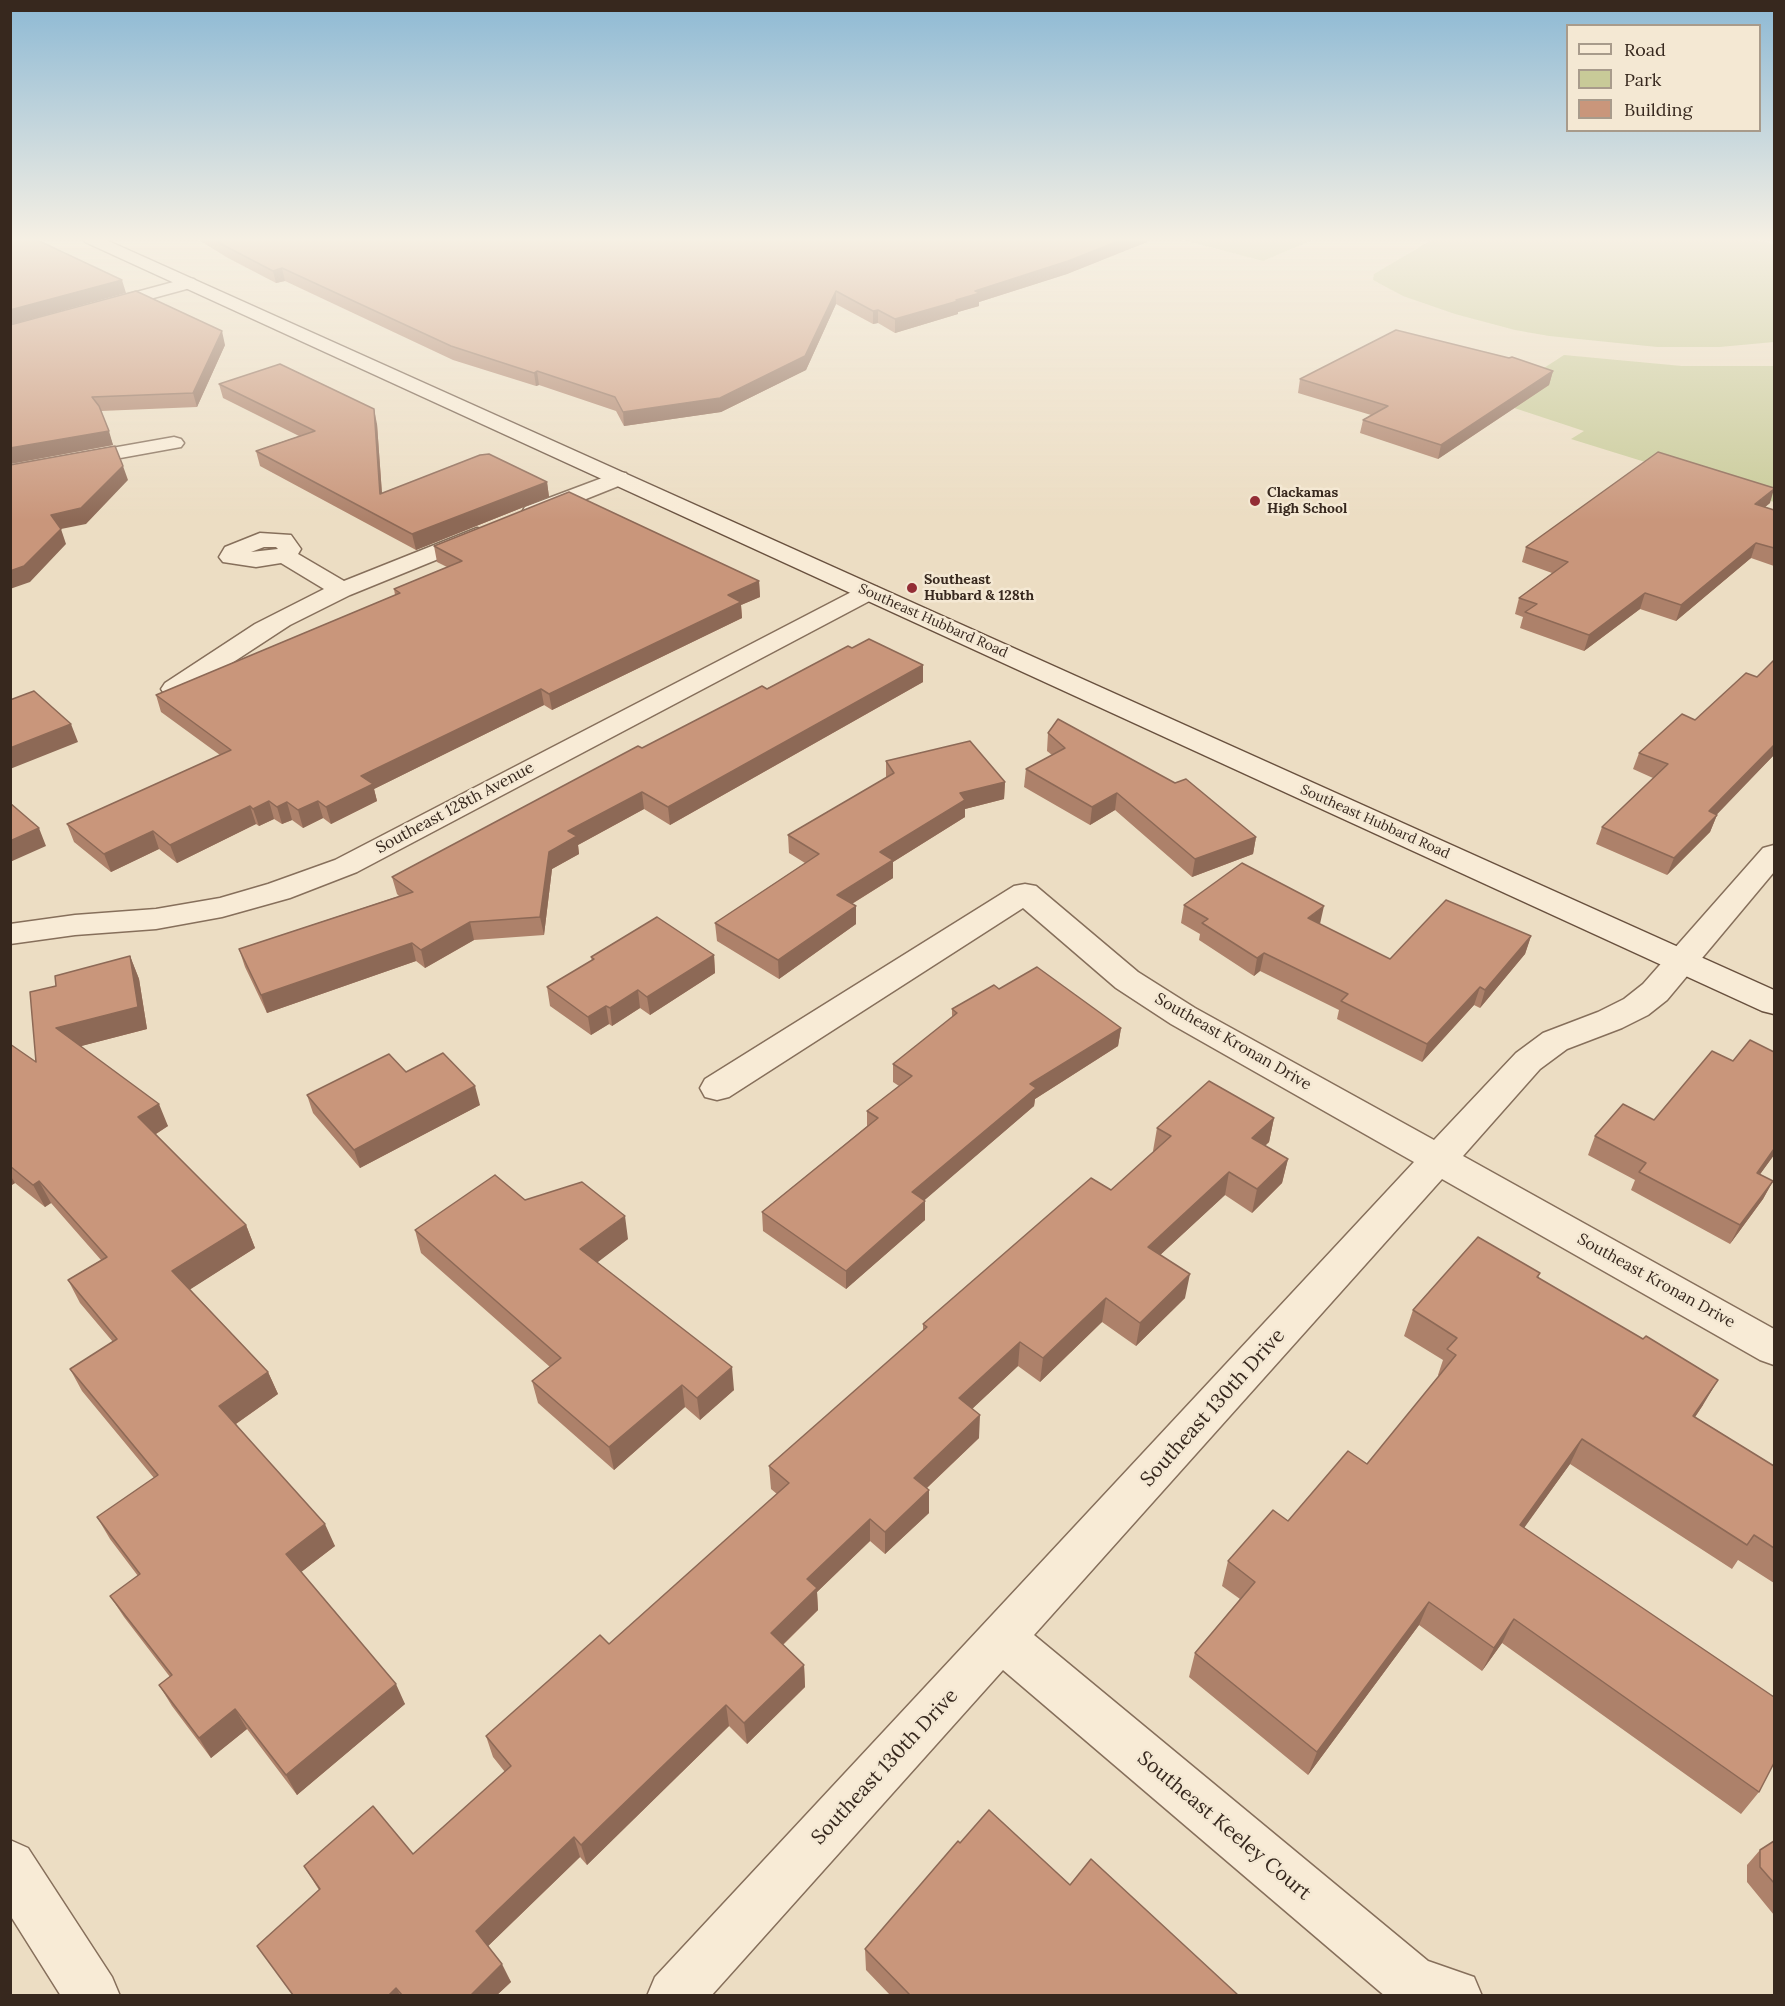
<!DOCTYPE html>
<style>
body{margin:0}
#map{position:relative;width:1785px;height:2006px;overflow:hidden;background:#ecddc3;font-family:Lora,serif}
canvas{display:block}
.frame{position:absolute;inset:0;border:12px solid #37281e;pointer-events:none}
.legend{position:absolute;left:1566px;top:24px;width:195px;height:108px;box-sizing:border-box;background:#f4e8d3;border:2px solid #a89b8b;margin:0;padding:8px 10px;list-style:none;font-size:18px;color:#37281e}
.legend li{display:flex;align-items:center;gap:12px;height:30px}
.legend b{width:30px;border:2px solid #a89b8b}
</style>
<div id="map">
<canvas width="1785" height="2006"></canvas>
<div class="frame"></div>
<ul class="legend">
<li><b style="height:8px;background:#f8ebd6"></b>Road</li>
<li><b style="height:16px;background:#c8ca98"></b>Park</li>
<li><b style="height:16px;background:#c9967b"></b>Building</li>
</ul>
</div>
<script>
const ctx = document.querySelector('canvas').getContext('2d');
ctx.lineJoin = 'round';
function fillPath(path, color) { ctx.fillStyle = color; ctx.fill(path, 'evenodd'); }
const shape = rows => new Path2D(rows.map(r => 'M' + r).join(''));
function trace(path, color, width, dash) { ctx.strokeStyle = color; ctx.lineWidth = width; ctx.lineCap = dash ? 'butt' : 'round'; ctx.setLineDash(dash || []); ctx.stroke(path); }
function write(font, color, halo, rows, align = 'center') {
  ctx.font = font + ' Lora,serif'; ctx.lineWidth = 5; ctx.setLineDash([]); ctx.textBaseline = 'middle'; ctx.strokeStyle = halo; ctx.fillStyle = color; for (const [text, x, y, turn = 0] of rows) {
    ctx.save(); ctx.translate(x, y); ctx.rotate((+turn || 0) * Math.PI / 180); ctx.textAlign = isNaN(turn) ? turn : align; if (halo) ctx.strokeText(text, 0, 0); ctx.fillText(text, 0, 0); ctx.restore();
  }
}
const green = shape([
 [1179,239,1315,239,1263,261],
 [1433,239,1751,239,1774,244,1774,342,1720,347,1657,347,1549,336,1515,330,1455,314,1403,296,1373,280,1374,274],
 [1564,355,1682,366,1774,366,1774,502,1571,439,1584,431,1493,401]
]);
const street = shape([
 [188,278,194,279,197,283,194,287,102,312,96,311,93,307,96,303,188,278],
 [174,437,181,439,184,443,181,447,10,478,10,466,174,437],
 [618,472,626,473,629,478,626,483,541,517,533,519,525,517,522,512,525,507,618,472],
 [477,528,485,530,488,535,485,540,350,595,290,625,183,695,174,697,165,695,161,689,165,683,255,624,324,589,281,563,256,567,223,562,219,557,225,547,260,533,291,535,301,549,298,554,344,581,477,528],
 [264,547,276,547,278,549,251,552,264,547],
 [869,585,877,587,881,592,877,597,357,872,290,898,222,917,156,929,75,935,10,944,10,924,75,915,156,909,220,898,268,884,335,860,861,587,869,585],
 [1774,845,1774,872,1667,1000,1648,1015,1622,1028,1567,1049,1540,1069,1463,1156,1774,1329,1774,1365,1760,1360,1442,1179,1034,1635,1428,1961,1474,1977,1482,1996,1385,1996,1003,1670,711,1996,647,1996,655,1977,1414,1162,1171,1024,1116,988,1023,908,729,1097,717,1100,705,1097,700,1088,705,1079,1014,886,1025,884,1036,886,1138,972,1195,1008,1434,1140,1516,1053,1543,1033,1598,1012,1624,999,1643,984,1763,848,1774,845],
 [10,1840,28,1848,112,1977,120,1996,61,1996,10,1915,10,1840]
]);
const secondary = shape([
 [83,239,104,239,1774,990,1774,1014,1762,1011,85,242,83,239]
]);
const wall = shape([
 [197,239,1147,239,1147,242,1067,274,979,302,979,306,958,312,958,314,895,333,878,323,873,324,836,304,806,370,721,412,624,426,616,411,539,385,536,386,453,360,285,281,276,283,228,258],
 [10,325,225,345,197,407,101,411,113,445,10,464],
 [1553,371,1549,385,1438,459,1360,433,1363,420,1371,415,1298,393,1300,379],
 [219,384,377,424,382,493,547,482,549,497,416,550,260,466,256,451,299,436,223,398],
 [1770,503,1765,507,1774,510,1774,566,1751,558,1676,621,1640,609,1584,651,1520,628,1523,617,1515,614,1519,598,1552,573,1522,562,1526,547],
 [434,546,759,581,760,597,741,605,742,618,552,710,544,705,374,789,377,801,331,824,323,818,303,828,292,820,282,824,274,819,259,826,256,824,177,863,159,849,111,872,74,842,67,824,220,755,161,712,156,695,395,595,394,589,447,567,437,562],
 [852,648,923,665,923,682,670,825,644,809,578,845,579,854,552,869,544,935,474,940,425,968,416,961,267,1013,245,967,239,949,399,896,397,894,392,877,642,748],
 [1774,660,1774,755,1716,814,1717,815,1710,832,1667,875,1596,844,1602,827,1653,778,1633,769,1639,753,1695,720,1757,677],
 [1048,733,1256,837,1253,854,1192,877,1115,810,1090,825,1024,787,1026,769,1052,755,1047,751],
 [886,761,1005,782,1004,799,965,809,965,817,893,862,893,878,852,904,856,924,779,979,717,941,715,923,805,863,789,853,788,835,886,778],
 [1184,905,1320,924,1390,959,1531,936,1525,954,1480,1008,1474,1005,1422,1062,1337,1019,1339,1010,1260,971,1254,976,1199,940,1200,934,1181,923],
 [714,955,715,973,650,1015,640,1008,612,1026,609,1024,591,1035,550,1006,547,987,592,961,591,957],
 [130,956,139,979,147,1029,81,1046,168,1126,156,1134,246,1225,255,1248,190,1289,268,1372,278,1394,236,1424,335,1546,301,1572,405,1704,297,1795,247,1729,211,1758,172,1706,159,1685,170,1677,124,1617,110,1596,138,1576,110,1539,97,1517,154,1478,82,1391,70,1369,113,1342,80,1303,68,1280,101,1260,51,1203,45,1207,15,1183,10,1186,10,1044,36,1062,56,986],
 [999,989,1121,1028,1118,1046,1035,1099,1034,1106,924,1200,925,1201,925,1220,846,1289,763,1231,762,1212,867,1126,867,1111,899,1086,893,1082,893,1064,952,1018,952,1009],
 [1774,1052,1774,1155,1760,1174,1773,1181,1763,1199,1730,1244,1631,1190,1635,1180,1588,1155,1595,1136,1654,1120,1733,1061],
 [406,1072,480,1105,360,1168,313,1113,307,1095],
 [1274,1118,1269,1142,1265,1146,1288,1159,1282,1183,1252,1213,1225,1195,1160,1255,1185,1298,1136,1346,1102,1322,1040,1382,1018,1366,972,1409,979,1438,927,1488,929,1513,885,1554,870,1541,817,1592,818,1610,783,1645,804,1665,805,1687,747,1744,729,1726,587,1865,580,1857,488,1946,511,1982,497,1995,293,1995,319,1890,304,1866,413,1854,505,1772,493,1757,486,1736,609,1644,777,1494,771,1489,769,1466,923,1331,923,1324,1111,1190,1154,1152,1153,1151,1157,1128],
 [525,1200,628,1239,597,1262,734,1390,700,1420,685,1407,614,1470,538,1403,532,1381,550,1367,421,1253,415,1230],
 [1540,1273,1538,1278,1703,1405,1695,1417,1774,1466,1774,1583,1738,1560,1732,1569,1570,1464,1524,1527,1759,1792,1741,1814,1502,1643,1482,1671,1419,1625,1308,1775,1189,1677,1195,1653,1240,1599,1222,1586,1228,1561,1288,1521,1367,1464,1439,1376,1438,1375,1443,1360,1404,1336,1413,1310],
 [1774,1841,1774,1915,1747,1882,1747,1865,1760,1850],
 [960,1843,1070,1885,1238,1995,890,1995,866,1970,865,1949]
]);
const shadedWall = shape([
 [1124,239,1147,239,1147,242,1067,274,979,302,979,306,958,312,958,314,895,333,895,319,956,300,975,291],
 [282,268,285,281,276,283,273,271],
 [122,280,126,293,10,325,10,310],
 [836,291,836,304,806,370,721,412,624,426,623,412],
 [878,310,878,323,873,324,873,311],
 [222,331,225,345,197,407,193,393],
 [537,371,539,385,536,386,534,373],
 [1553,371,1549,385,1438,459,1441,445],
 [374,409,377,424,383,509,380,494],
 [109,431,113,445,10,464,10,448],
 [123,466,128,480,86,524,61,529,66,544,30,582,10,589,10,571,51,515],
 [547,482,549,497,416,550,412,534],
 [1774,489,1770,503,1749,520,1755,504],
 [1756,543,1751,558,1676,621,1681,605],
 [759,581,760,597,741,605,742,618,552,710,549,694,728,595],
 [1645,593,1640,609,1584,651,1589,635],
 [923,665,923,682,670,825,668,807],
 [541,689,544,705,374,789,377,801,331,824,326,807,361,776],
 [71,724,78,742,10,769,10,748],
 [1774,745,1774,755,1703,829,1709,811],
 [1005,782,1004,799,965,809,965,817,893,862,893,878,837,913,837,895,880,852,960,793],
 [642,792,644,809,578,845,579,854,552,869,544,935,540,917,549,852,568,831],
 [1117,793,1115,810,1090,825,1092,807],
 [269,801,274,819,259,826,253,809],
 [318,801,323,818,303,828,298,810],
 [287,802,292,820,282,824,277,807],
 [250,806,256,824,177,863,170,845],
 [1717,815,1710,832,1667,875,1674,858],
 [39,828,46,846,10,862,10,841],
 [153,831,159,849,111,872,104,854],
 [1256,837,1253,854,1192,877,1195,859],
 [856,906,856,924,779,979,778,960],
 [1324,906,1320,924,1304,936,1308,918],
 [470,922,474,940,425,968,421,950],
 [1531,936,1525,954,1480,1008,1485,990],
 [412,943,416,961,267,1013,261,995],
 [1264,953,1260,971,1254,976,1257,958],
 [714,955,715,973,650,1015,647,997],
 [130,956,139,979,147,1029,66,1050,56,1028],
 [1480,987,1474,1005,1422,1062,1427,1044],
 [638,990,640,1008,612,1026,610,1008],
 [606,1006,609,1024,591,1035,588,1017],
 [1121,1028,1118,1046,1035,1099,1034,1106,912,1211,912,1192,1030,1084],
 [475,1086,480,1105,360,1168,354,1150],
 [159,1104,168,1126,148,1139,138,1117],
 [1274,1118,1269,1142,1247,1162,1252,1138],
 [1774,1149,1774,1155,1748,1191,1757,1173],
 [1288,1159,1282,1183,1252,1213,1257,1189],
 [1229,1172,1225,1195,1144,1270,1148,1247],
 [10,1175,15,1183,10,1186],
 [39,1181,51,1203,45,1207,33,1185],
 [1773,1181,1763,1199,1730,1244,1740,1225],
 [925,1201,925,1220,846,1289,846,1271],
 [625,1216,628,1239,585,1272,580,1249],
 [246,1225,255,1248,183,1294,172,1271],
 [1190,1274,1185,1298,1136,1346,1140,1323],
 [1106,1298,1102,1322,1040,1382,1043,1358],
 [1020,1342,1018,1366,958,1422,959,1398],
 [732,1367,734,1390,700,1420,697,1398],
 [268,1372,278,1394,230,1428,219,1406],
 [1718,1380,1703,1405,1679,1441,1693,1416],
 [682,1385,685,1407,614,1470,609,1447],
 [980,1415,979,1438,913,1501,914,1478],
 [1582,1439,1570,1464,1509,1549,1520,1525],
 [929,1490,929,1513,885,1554,885,1532],
 [870,1519,870,1541,817,1592,818,1610,773,1654,771,1633,807,1579],
 [325,1524,335,1546,296,1576,286,1554],
 [1429,1602,1419,1625,1308,1775,1317,1752],
 [1514,1619,1502,1643,1482,1671,1494,1648],
 [804,1665,805,1687,747,1744,744,1723],
 [396,1684,405,1704,297,1795,286,1775],
 [726,1705,729,1726,587,1865,581,1845],
 [235,1709,247,1729,211,1758,199,1738],
 [574,1837,580,1857,484,1950,476,1931],
 [502,1964,511,1982,497,1995,471,1995],
 [396,1988,400,1995,389,1995]
]);
const building = shape([
 [10,239,35,239,122,280,10,310,10,239],
 [213,239,1124,239,1068,261,975,291,980,293,956,300,958,301,895,319,878,310,873,311,836,291,805,356,720,398,623,412,615,397,537,371,534,373,451,346,282,268,273,271,225,246,213,239],
 [136,291,222,331,193,393,92,397,99,406,109,431,10,448,10,325,136,291],
 [1396,330,1509,358,1512,357,1553,371,1441,445,1363,420,1388,406,1300,379,1396,330],
 [280,364,374,409,380,494,480,455,489,454,547,482,412,534,256,451,315,431,219,384,280,364],
 [115,446,123,466,81,508,51,515,61,529,24,566,10,571,10,465,115,446],
 [1658,452,1774,488,1774,489,1755,504,1774,510,1774,548,1756,543,1681,605,1645,593,1589,635,1525,612,1537,604,1519,598,1568,562,1526,547,1658,452],
 [569,492,759,581,728,595,741,602,549,694,541,689,361,776,373,784,326,807,318,801,298,810,287,802,277,807,269,801,253,809,250,806,170,845,153,831,104,854,67,824,231,750,156,695,400,593,394,589,462,561,434,546,569,492],
 [869,639,923,665,668,807,642,792,568,831,577,836,549,852,540,917,470,922,421,950,412,943,261,995,239,949,413,892,392,877,638,746,642,748,762,686,767,689,848,646,852,648,869,639],
 [1774,660,1774,745,1709,811,1717,815,1674,858,1602,827,1668,764,1639,753,1682,714,1695,720,1746,673,1757,677,1774,660],
 [34,691,71,724,10,748,10,700,34,691],
 [1058,719,1175,783,1186,779,1256,837,1195,859,1117,793,1092,807,1026,769,1065,748,1048,733,1058,719],
 [970,741,1005,782,960,793,965,800,880,852,893,860,837,895,856,906,778,960,715,923,819,854,788,835,894,773,886,761,970,741],
 [10,803,39,828,10,841,10,803],
 [1242,863,1324,906,1308,918,1390,959,1446,900,1531,936,1485,990,1480,987,1427,1044,1341,1001,1348,994,1264,953,1257,958,1202,923,1208,919,1184,905,1242,863],
 [657,917,714,955,647,997,638,990,610,1008,606,1006,588,1017,547,987,594,959,591,957,657,917],
 [130,956,138,1007,56,1028,159,1104,138,1117,246,1225,172,1271,268,1372,219,1406,325,1524,286,1554,396,1684,286,1775,235,1709,199,1738,159,1685,172,1675,110,1596,140,1574,97,1517,158,1475,70,1369,117,1339,68,1280,107,1257,39,1181,33,1185,10,1166,10,1044,36,1062,30,992,56,986,55,976,130,956],
 [1037,967,1121,1028,1030,1084,1036,1088,912,1192,925,1201,846,1271,762,1212,878,1118,867,1111,912,1076,893,1064,957,1013,952,1009,994,985,999,989,1037,967],
 [1750,1040,1774,1052,1774,1149,1757,1173,1773,1181,1740,1225,1639,1172,1646,1163,1595,1136,1623,1104,1654,1120,1712,1051,1733,1061,1750,1040],
 [443,1053,475,1086,354,1150,307,1095,389,1054,406,1072,443,1053],
 [1209,1081,1274,1118,1252,1138,1288,1159,1257,1189,1229,1172,1148,1247,1190,1274,1140,1323,1106,1298,1043,1358,1020,1342,959,1398,980,1415,914,1478,929,1490,885,1532,870,1519,807,1579,817,1588,771,1633,804,1665,744,1723,726,1705,581,1845,574,1837,476,1931,502,1964,471,1995,402,1995,396,1988,389,1995,293,1995,257,1946,320,1889,304,1866,373,1806,413,1854,511,1766,486,1736,600,1635,609,1644,789,1483,769,1466,927,1327,923,1324,1091,1178,1111,1190,1171,1136,1157,1128,1209,1081],
 [495,1175,525,1200,582,1182,625,1216,580,1249,732,1367,697,1398,682,1385,609,1447,532,1381,561,1358,415,1230,495,1175],
 [1478,1237,1540,1273,1537,1277,1643,1339,1646,1336,1718,1380,1693,1416,1774,1466,1774,1548,1754,1535,1747,1545,1582,1439,1520,1525,1774,1697,1774,1763,1759,1792,1514,1619,1494,1648,1429,1602,1317,1752,1195,1653,1255,1582,1228,1561,1273,1510,1288,1521,1348,1451,1367,1464,1456,1355,1447,1349,1457,1338,1413,1310,1478,1237],
 [989,1810,1070,1885,1091,1859,1238,1995,910,1995,865,1949,958,1841,960,1843,989,1810],
 [1774,1841,1774,1883,1760,1867,1760,1850,1774,1841]
]);
const markers = [
 [1255,501,6,"#932d35"],
 [912,588,6,"#932d35"]
];
const farPoinames = [
 ["Clackamas",1267,493],
 ["High School",1267,509],
 ["Southeast",924,580],
 ["Hubbard & 128th",924,596]
];
const farStreetnames = [
 ["Southeast Hubbard Road",933,621,24],
 ["Southeast Hubbard Road",1375,822,24]
];
const streetNames = [
 ["Southeast 128th Avenue",455,808,-28],
 ["Southeast Kronan Drive",1233,1042,30],
 ["Southeast Kronan Drive",1656,1281,29]
];
const nearStreetnames = [
 ["Southeast 130th Drive",1213,1408,-48],
 ["Southeast 130th Drive",885,1767,-47],
 ["Southeast Keeley Court",1224,1826,40]
];
fillPath(green, '#c8ca98');
trace(street, '#866f5b', 3);
trace(secondary, '#68503e', 3);
fillPath(street, '#f8ebd6');
fillPath(secondary, '#f8ebd6');
fillPath(wall, '#ad816a');
fillPath(shadedWall, '#8d6956');
fillPath(building, '#c9967b');
trace(building, '#8d6956', 1.5);
const sky = ctx.createLinearGradient(0, 0, 0, 520);
sky.addColorStop(0, '#8db9d4');
sky.addColorStop(0.46, '#f6f0e4');
sky.addColorStop(1, '#f6f0e400');
ctx.fillStyle = sky;
ctx.fillRect(0, 0, 1785, 520);
for (const [x, y, r, color] of markers) { const dot = new Path2D(); dot.arc(x, y, r, 0, 2 * Math.PI); ctx.fillStyle = color; ctx.fill(dot); trace(dot, '#f4e8d3', 2); }
write('bold 14px', '#37281e', '#f4e8d3', farPoinames, 'left');
write('14px', '#37281e', '#f4e8d3', farStreetnames);
write('16px', '#37281e', '#f4e8d3', streetNames);
write('20px', '#37281e', '#f4e8d3', nearStreetnames);
</script>
